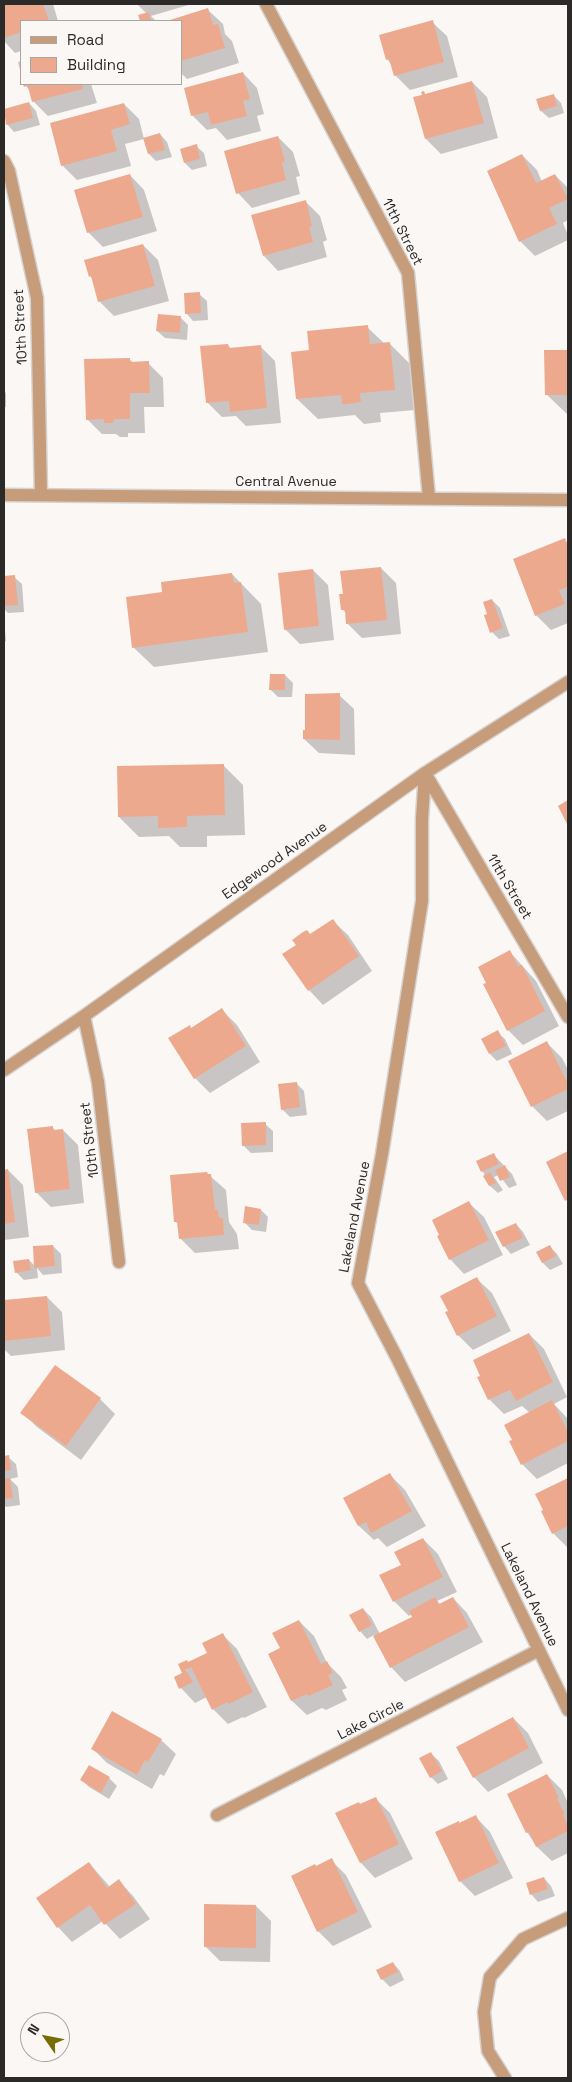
<!DOCTYPE html>
<style>
body{margin:0}
#map{position:relative;width:572px;height:2082px;overflow:hidden;background:#fbf7f5;font-family:"Space Grotesk",sans-serif}
canvas{display:block}
.frame{position:absolute;inset:0;border:5px solid #2b2a29;pointer-events:none}
.legend{position:absolute;left:20px;top:20px;width:162px;height:65px;box-sizing:border-box;background:#fbf7f5;border:1px solid #a8a5a3;margin:0;padding:6px 9px;list-style:none;font-size:15px;color:#2b2a29}
.legend li{display:flex;align-items:center;gap:10px;height:25px}
.legend b{width:25px;border:1px solid #a8a5a3}
.north{position:absolute;left:20px;top:2012px;width:50px;height:50px;box-sizing:border-box;background:#fbf7f5;border:1px solid #a8a5a3;border-radius:50%;rotate:303deg;font-size:14px;font-weight:700;line-height:20px;text-align:center;color:#2b2a29}
.north::after{content:'';display:block;margin:auto;width:18px;height:22px;background:#776c06;clip-path:polygon(50% 0,100% 100%,50% 72%,0 100%)}
</style>
<div id="map">
<canvas width="572" height="2082"></canvas>
<div class="frame"></div>
<ul class="legend">
<li><b style="height:6px;background:#c69c7b"></b>Road</li>
<li><b style="height:14px;background:#eda98e"></b>Building</li>
</ul>
<div class="north">N</div>
</div>
<script>
const ctx = document.querySelector('canvas').getContext('2d');
ctx.lineJoin = 'round';
function fillPath(path, color) { ctx.fillStyle = color; ctx.fill(path, 'evenodd'); }
const shape = rows => new Path2D(rows.map(r => 'M' + r).join(''));
function trace(path, color, width, dash) { ctx.strokeStyle = color; ctx.lineWidth = width; ctx.lineCap = dash ? 'butt' : 'round'; ctx.setLineDash(dash || []); ctx.stroke(path); }
function write(font, color, halo, rows, align = 'center') {
  ctx.font = font + ' "Space Grotesk",sans-serif'; ctx.lineWidth = 4.5; ctx.setLineDash([]); ctx.textBaseline = 'middle'; ctx.strokeStyle = halo; ctx.fillStyle = color; for (const [text, x, y, turn = 0] of rows) {
    ctx.save(); ctx.translate(x, y); ctx.rotate((+turn || 0) * Math.PI / 180); ctx.textAlign = isNaN(turn) ? turn : align; if (halo) ctx.strokeText(text, 0, 0); ctx.fillText(text, 0, 0); ctx.restore();
  }
}
const shadow = shape([
 [4,4,53,4,58,21,21,21,21,51,15,53,4,41],
 [137,4,192,4,151,16,156,21,141,21,140,16,147,14],
 [208,10,223,24,225,34,232,41,239,63,187,79,181,73,181,21,170,21],
 [432,22,447,36,458,77,410,90,395,75,392,65,387,59],
 [21,61,21,74,18,62],
 [243,73,257,88,264,114,257,116,261,131,227,140,216,128,207,130,192,115],
 [472,82,487,97,498,138,441,154,426,139,415,98],
 [24,84,91,84,97,103,48,116,33,101,31,92],
 [553,95,561,103,564,113,549,118,541,111,538,100],
 [29,103,36,111,40,125,14,132,7,124,4,110],
 [124,104,139,119,144,139,160,134,167,142,172,157,156,161,149,154,144,139,125,144,131,166,77,180,62,165],
 [278,137,293,152,300,176,296,177,300,194,252,208,238,193],
 [196,146,204,153,207,166,192,170,185,163],
 [522,155,537,170,542,182,555,175,568,188,568,220,563,223,568,235,568,240,535,256,520,241],
 [130,175,144,190,157,231,103,247,88,232],
 [305,201,320,216,327,240,323,242,327,257,278,271,264,256],
 [143,245,158,260,169,301,114,316,100,302,94,280,90,276],
 [199,294,207,301,208,320,193,321,186,313],
 [180,317,188,325,187,340,165,338,157,331],
 [367,327,385,344,390,344,410,364,415,410,380,413,381,422,364,424,355,415,318,419,297,399,310,351],
 [228,345,231,349,260,346,275,361,281,423,246,426,236,416,222,417,207,402],
 [546,352,568,352,568,415,546,394],
 [129,359,134,363,148,363,163,378,164,407,144,407,145,433,128,433,128,437,120,437,116,434,102,434,87,419],
 [4,391,6,393,6,407,4,407],
 [565,540,568,544,568,623,551,630,536,615],
 [381,568,396,583,401,634,362,638,347,623,347,614,342,609,344,595],
 [313,570,328,585,334,640,300,644,285,629],
 [232,574,261,604,268,652,154,667,133,647,164,593],
 [4,577,14,577,22,584,24,612,8,613,4,609],
 [492,600,500,608,510,636,499,639,492,632],
 [4,619,6,641,4,642],
 [285,675,293,683,292,697,278,697,271,690],
 [339,695,354,709,355,755,319,753,304,739],
 [223,765,243,785,245,835,207,836,207,847,180,847,169,836,139,837,119,817],
 [333,921,348,935,372,971,323,1005,309,990,311,935],
 [510,952,536,981,559,1026,523,1045,508,1030,487,983],
 [222,1010,237,1025,260,1062,210,1093,195,1078,192,1029],
 [497,1032,505,1039,512,1054,497,1061,490,1054,483,1039],
 [547,1043,562,1058,568,1070,568,1111,547,1121,532,1106],
 [296,1083,304,1091,307,1115,290,1117,282,1109],
 [265,1124,273,1131,273,1152,251,1153,244,1146],
 [53,1128,56,1131,63,1130,78,1145,84,1203,51,1207,36,1192],
 [568,1152,568,1203,548,1162],
 [494,1155,512,1174,517,1185,509,1188,499,1175,494,1177,503,1190,498,1193,490,1186,478,1162],
 [8,1170,23,1185,29,1237,4,1240,4,1171],
 [209,1175,226,1190,229,1222,237,1234,239,1249,195,1253,180,1238,179,1225,175,1221],
 [469,1203,484,1217,503,1255,464,1274,450,1259],
 [261,1210,268,1217,266,1232,252,1230,244,1222],
 [516,1224,523,1232,530,1245,511,1254,504,1246],
 [53,1246,61,1254,62,1273,43,1275,37,1268,38,1278,24,1280,16,1272,29,1260,36,1267],
 [549,1246,557,1254,563,1264,550,1270,543,1263,537,1252],
 [477,1279,492,1293,511,1331,473,1350,458,1335,447,1313],
 [47,1297,62,1312,65,1350,11,1356,4,1349,4,1301],
 [529,1334,544,1349,567,1397,554,1404,568,1419,568,1463,537,1479,522,1464,513,1440,530,1413,522,1406,504,1414,490,1400,478,1378],
 [100,1399,115,1414,81,1460,37,1427,22,1412],
 [4,1457,8,1457,16,1464,18,1477,10,1479,18,1487,20,1505,6,1507,4,1504,4,1480,5,1480,4,1478],
 [390,1475,405,1490,426,1526,387,1547,378,1538,374,1540,359,1526,345,1498],
 [568,1479,568,1548,553,1533,542,1511,545,1510,537,1495],
 [423,1539,438,1554,457,1592,437,1601,441,1605,453,1598,467,1613,483,1642,405,1682,391,1667,374,1635,367,1639,360,1631,363,1609,371,1617,380,1634,414,1618,412,1614,409,1616,394,1601,402,1565],
 [299,1621,314,1636,327,1663,341,1677,347,1688,342,1690,347,1700,326,1710,322,1708,307,1715,292,1701,269,1655,281,1649],
 [222,1634,237,1649,267,1707,244,1718,243,1717,228,1724,213,1709,207,1697,195,1703,181,1688,189,1663,208,1653],
 [513,1718,528,1733,543,1763,488,1792,474,1777],
 [161,1740,176,1754,164,1776,160,1774,152,1789,107,1763,92,1748],
 [431,1754,439,1761,448,1779,438,1784,431,1777],
 [89,1766,109,1778,117,1786,109,1799,89,1787,81,1779],
 [547,1775,562,1790,568,1803,568,1853,552,1861,537,1847,527,1832],
 [375,1798,390,1813,413,1859,375,1878,361,1863,336,1814],
 [476,1817,490,1832,513,1878,475,1896,460,1881,458,1822,460,1824],
 [331,1860,346,1875,372,1927,333,1946,318,1931,317,1867],
 [89,1863,110,1887,119,1881,133,1896,150,1919,120,1939,103,1921,72,1942,58,1927],
 [544,1878,551,1886,555,1896,538,1902,531,1894],
 [256,1906,271,1921,270,1962,220,1961,205,1946],
 [393,1963,400,1971,404,1980,390,1987,382,1979]
]);
const building = shape([
 [4,4,43,4,49,21,21,21,21,32,4,38],
 [208,8,213,25,218,24,225,48,181,61,181,21,167,21],
 [149,12,151,21,140,21,138,15],
 [433,20,444,62,394,76,389,59,386,60,379,35],
 [243,72,250,99,243,101,247,116,211,125,208,112,191,116,184,88],
 [472,81,484,123,425,139,413,97,422,95,421,92,424,91,425,94],
 [23,84,82,84,83,89,32,102,28,87,28,85,24,87],
 [554,94,557,106,540,111,536,99],
 [29,102,33,118,6,125,4,109],
 [124,103,130,124,111,130,117,151,61,166,50,123],
 [160,133,165,150,148,154,143,138],
 [278,136,285,161,282,163,286,180,236,194,224,151],
 [197,144,200,159,184,163,180,149],
 [522,154,536,183,555,174,568,199,549,208,557,224,519,242,487,171],
 [130,174,143,217,87,233,74,190],
 [306,200,312,226,309,227,313,242,263,256,251,215],
 [143,244,155,286,98,302,91,276,89,277,84,260],
 [200,292,201,313,185,314,184,293],
 [158,314,181,316,180,333,156,331],
 [368,325,370,344,390,342,395,390,360,393,361,402,348,404,342,404,341,395,296,399,291,352,309,350,307,331],
 [228,344,229,348,261,345,267,408,230,412,229,401,206,403,200,346],
 [544,350,568,350,568,395,545,395],
 [130,358,130,362,149,361,150,393,130,393,130,419,114,419,113,423,104,423,104,419,86,420,84,359],
 [565,538,568,547,568,587,559,590,565,604,535,616,513,559],
 [381,567,387,620,346,624,345,610,341,610,339,594,343,594,340,571],
 [313,569,319,626,284,630,278,573],
 [232,573,234,583,241,582,248,632,132,648,126,597,162,592,161,582],
 [15,575,18,605,4,606,4,576],
 [492,599,503,628,490,633,484,615,487,614,483,602],
 [270,674,285,674,285,690,269,690],
 [340,693,340,740,303,739,303,730,305,730,305,694],
 [224,764,225,815,187,816,187,827,158,828,158,816,118,817,117,766],
 [568,800,568,826,558,806],
 [333,919,359,956,308,991,282,954,296,945,292,940,303,932,307,930,310,934],
 [510,950,518,966,522,965,545,1011,507,1031,483,984,486,983,478,967],
 [222,1008,246,1046,194,1079,168,1038,190,1025,191,1028],
 [498,1030,506,1046,489,1054,481,1039],
 [547,1041,568,1084,568,1089,531,1107,508,1061],
 [297,1082,300,1107,281,1110,278,1084],
 [266,1122,266,1145,242,1146,241,1123],
 [53,1126,53,1130,63,1129,70,1189,35,1193,27,1129],
 [568,1151,568,1199,565,1201,546,1162],
 [494,1153,499,1164,481,1172,476,1161],
 [505,1165,510,1177,500,1181,495,1170],
 [8,1169,15,1222,4,1224,4,1170],
 [207,1172,208,1174,211,1174,215,1210,218,1210,219,1218,223,1218,224,1235,179,1239,177,1222,174,1222,170,1175],
 [490,1172,496,1183,489,1186,483,1176],
 [469,1201,489,1240,449,1260,437,1236,439,1235,432,1220],
 [245,1206,261,1209,259,1225,243,1223],
 [516,1223,523,1238,503,1247,495,1232],
 [53,1245,55,1266,34,1268,33,1246],
 [550,1245,556,1256,542,1263,536,1252],
 [29,1259,31,1270,15,1273,13,1261],
 [477,1277,497,1316,457,1336,445,1312,448,1311,440,1296],
 [47,1296,51,1336,4,1341,4,1300],
 [529,1333,553,1382,516,1401,510,1390,488,1400,477,1377,480,1376,473,1360],
 [55,1365,101,1398,66,1446,20,1413],
 [552,1400,568,1432,568,1441,521,1465,509,1441,512,1440,504,1425],
 [9,1455,11,1470,4,1471,4,1456],
 [390,1473,412,1511,371,1533,366,1522,358,1526,343,1498],
 [10,1478,13,1498,4,1499,4,1479],
 [568,1478,568,1526,552,1534,541,1511,543,1510,535,1494],
 [423,1538,443,1577,393,1602,379,1575,401,1565,394,1552],
 [435,1597,439,1604,453,1597,469,1627,390,1668,373,1636,412,1617,409,1611],
 [363,1608,372,1625,359,1632,349,1615],
 [299,1620,321,1664,327,1661,333,1673,328,1675,333,1685,311,1695,308,1696,307,1694,291,1701,268,1654,280,1648,272,1633],
 [223,1633,253,1692,229,1704,227,1702,212,1710,191,1667,186,1670,193,1682,179,1689,174,1677,182,1673,178,1664,187,1660,188,1662,207,1653,202,1643],
 [112,1711,162,1739,148,1762,145,1760,137,1775,91,1749],
 [513,1717,529,1748,473,1778,456,1747],
 [431,1752,442,1771,430,1778,419,1758],
 [89,1765,110,1777,101,1793,80,1780],
 [547,1774,559,1798,557,1799,565,1814,563,1815,568,1826,568,1831,536,1847,529,1832,526,1833,507,1794],
 [376,1797,399,1844,360,1863,335,1813,359,1802,360,1804],
 [476,1815,499,1863,459,1882,435,1832,459,1821,459,1823],
 [332,1858,358,1912,317,1932,291,1876,315,1864,316,1866],
 [89,1862,107,1888,119,1879,136,1904,104,1925,90,1905,57,1928,36,1898],
 [544,1877,548,1889,530,1895,526,1883],
 [204,1904,256,1905,256,1948,204,1947],
 [393,1962,398,1972,381,1980,376,1970]
]);
const minor = shape([
 [266,4,408,273,429,498],
 [4,161,9,171,37,298,41,495],
 [4,495,568,500],
 [425,773,422,819,422,901,382,1154,358,1283,397,1358,568,1710],
 [425,773,568,1017],
 [84,1016,98,1082,119,1262],
 [4,1070,84,1016,425,773,568,682],
 [217,1815,539,1650],
 [505,2078,488,2051,484,2012,490,1977,523,1939,568,1918]
]);
const streetNames = [
 ["11th Street",402,232,63],
 ["10th Street",21,327,-93],
 ["Central Avenue",286,482],
 ["Edgewood Avenue",275,861,-35],
 ["11th Street",509,887,59],
 ["10th Street",90,1140,-97],
 ["Lakeland Avenue",355,1217,-79],
 ["Lakeland Avenue",529,1595,64],
 ["Lake Circle",371,1720,-27]
];
fillPath(shadow, '#0003');
fillPath(building, '#eda98e');
trace(minor, '#d6d2d0', 15);
trace(minor, '#c69c7b', 12);
write('14px', '#2b2a29', '#fbf7f5', streetNames);
</script>
